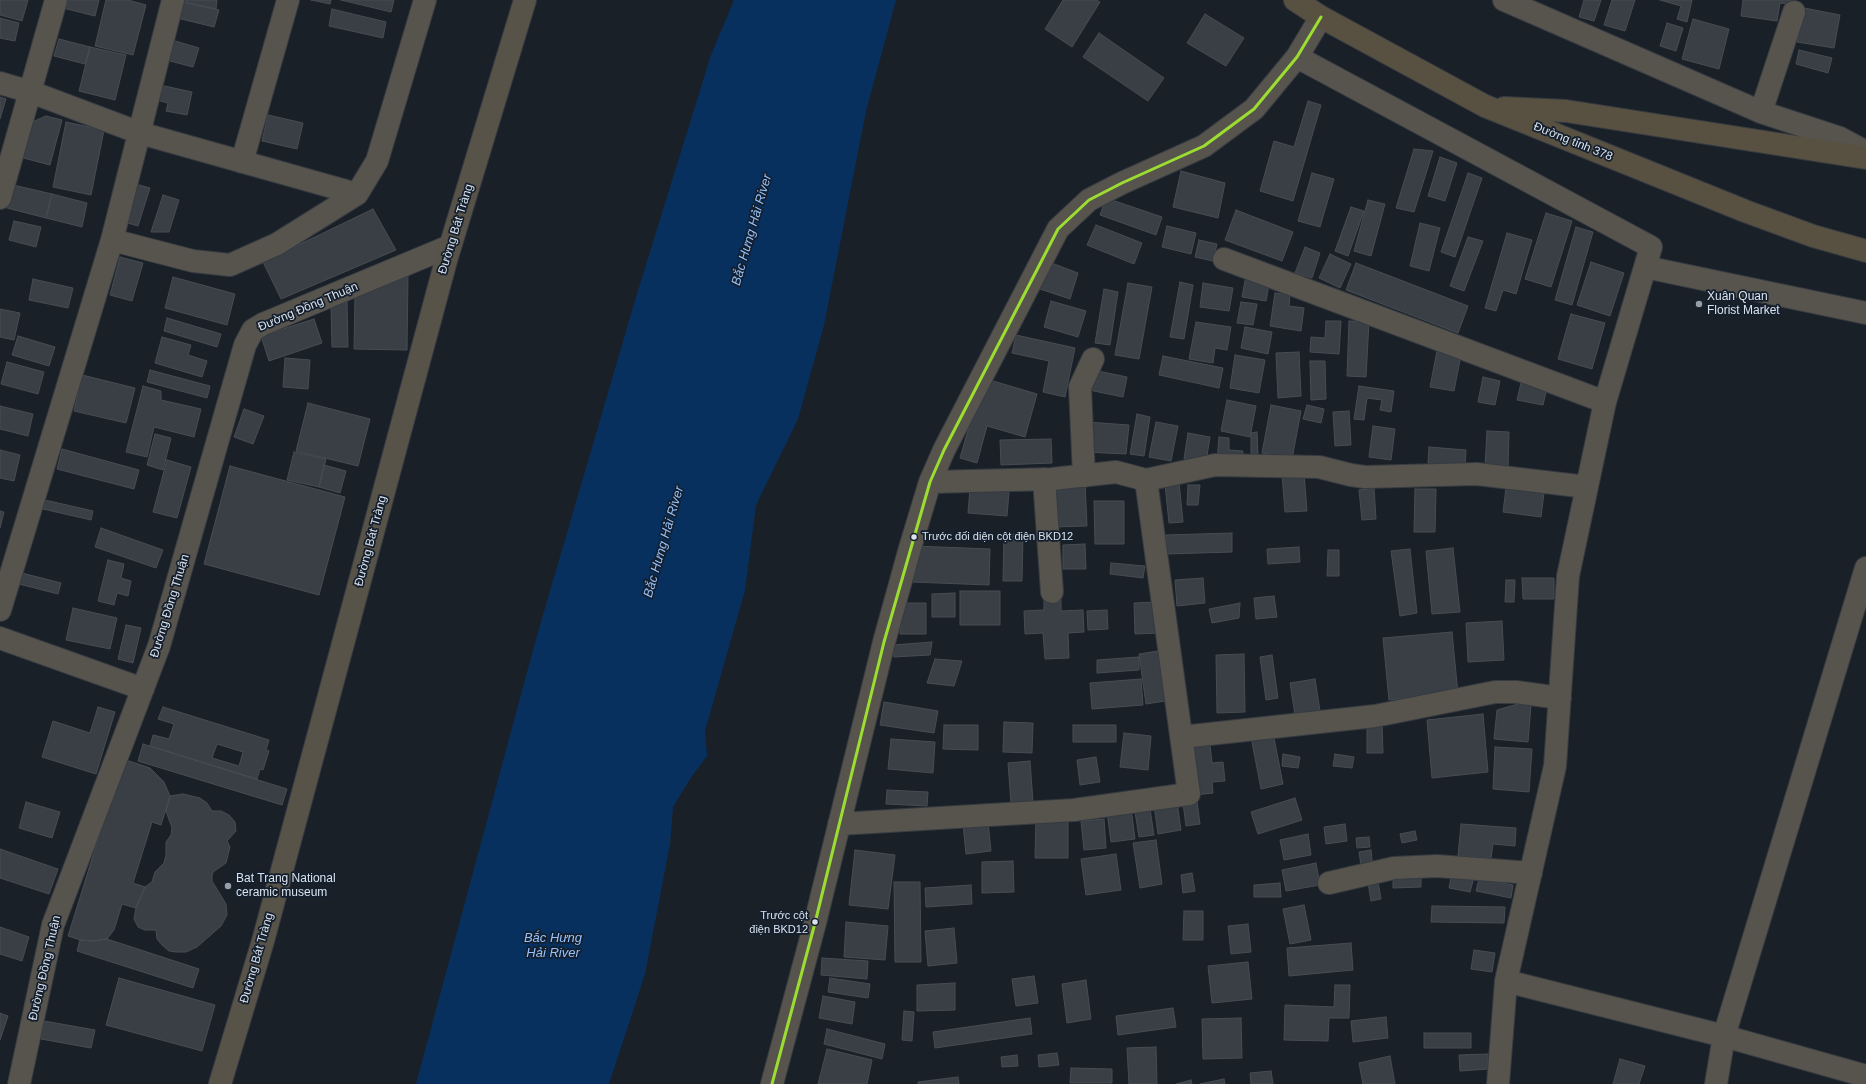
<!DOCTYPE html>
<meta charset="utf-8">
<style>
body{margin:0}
canvas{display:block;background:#1a2027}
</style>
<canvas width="1866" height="1084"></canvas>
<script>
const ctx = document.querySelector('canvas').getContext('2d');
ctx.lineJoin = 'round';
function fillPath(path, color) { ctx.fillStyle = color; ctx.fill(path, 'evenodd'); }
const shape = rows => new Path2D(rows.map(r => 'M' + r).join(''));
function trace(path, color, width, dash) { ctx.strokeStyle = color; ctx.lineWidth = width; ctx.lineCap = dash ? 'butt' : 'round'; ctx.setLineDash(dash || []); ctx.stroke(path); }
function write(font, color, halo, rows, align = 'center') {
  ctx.font = font + ' Arial,sans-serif'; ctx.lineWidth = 3.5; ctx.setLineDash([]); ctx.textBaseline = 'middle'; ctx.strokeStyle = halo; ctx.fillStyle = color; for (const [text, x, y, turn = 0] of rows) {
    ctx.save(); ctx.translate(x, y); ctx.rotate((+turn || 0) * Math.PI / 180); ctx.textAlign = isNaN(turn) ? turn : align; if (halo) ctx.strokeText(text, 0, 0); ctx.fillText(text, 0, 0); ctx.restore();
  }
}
const water = shape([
 [734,0,896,0,866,111,824,325,798,419,756,505,745,590,705,731,707,756,692,776,673,807,670,844,645,974,609,1084,416,1084,536,639,636,297,711,55]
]);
const building = shape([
 [0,0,28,0,22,21,0,15,0,0],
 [61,0,99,0,95,16,59,7,61,0],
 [106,0,128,0,146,5,133,55,95,46,106,0],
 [184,0,217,0,216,9,183,2,184,0],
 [311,0,331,0,330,4,311,0],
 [341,0,394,0,391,12,341,0],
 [1063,0,1096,0,1100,2,1072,47,1045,29,1063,0],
 [1584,0,1601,0,1594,21,1579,17,1584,0],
 [1612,0,1635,0,1625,31,1604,25,1612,0],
 [1660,0,1692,0,1687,22,1677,19,1681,6,1660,0],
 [1743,0,1791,0,1791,4,1780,3,1777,21,1741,16,1743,0],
 [183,2,219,10,214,27,177,18,183,2],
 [1804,8,1840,15,1834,48,1797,42,1804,8],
 [332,9,386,22,383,38,329,26,332,9],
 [1205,14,1244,38,1226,66,1187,43,1205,14],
 [0,18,19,23,15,41,0,38,0,18],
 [1693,19,1729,29,1719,69,1682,59,1693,19],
 [1667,23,1683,28,1676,51,1660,46,1667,23],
 [1099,33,1164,78,1148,101,1083,57,1099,33],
 [165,38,199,48,193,67,159,58,165,38],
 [59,39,90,47,85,64,54,56,59,39],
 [90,47,126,55,115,100,79,91,90,47],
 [1799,50,1832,58,1828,73,1796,64,1799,50],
 [160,85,192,92,187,115,166,111,168,103,157,100,160,85],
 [0,97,6,99,0,119,0,97],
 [1308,101,1321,105,1293,201,1260,191,1274,141,1294,147,1308,101],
 [268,115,303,123,297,149,262,141,268,115],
 [46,116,62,120,50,165,16,156,25,125,46,116],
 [66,122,104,130,91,195,53,187,66,122],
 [1414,149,1433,151,1414,212,1396,208,1414,149],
 [1440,157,1457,163,1445,201,1428,196,1440,157],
 [1181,171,1225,183,1218,218,1173,207,1181,171],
 [1312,173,1334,179,1320,227,1298,221,1312,173],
 [1468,173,1482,178,1455,257,1441,252,1468,173],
 [132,183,150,188,138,226,121,221,132,183],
 [13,185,52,194,46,218,7,208,13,185],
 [52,194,87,203,82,227,46,218,52,194],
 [163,195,179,200,169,232,151,232,163,195],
 [1106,198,1162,217,1156,235,1100,215,1106,198],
 [1368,200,1385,204,1371,256,1354,251,1368,200],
 [1351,207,1364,211,1348,256,1335,251,1351,207],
 [373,209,396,250,281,299,263,262,373,209],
 [1236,210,1293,232,1282,261,1225,240,1236,210],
 [1546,213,1572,221,1551,287,1525,279,1546,213],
 [14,221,41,227,36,247,9,240,14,221],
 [1420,223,1440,228,1429,271,1410,266,1420,223],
 [1096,225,1142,243,1134,264,1087,245,1096,225],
 [1167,226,1196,233,1191,254,1162,247,1167,226],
 [1576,227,1593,232,1572,305,1555,300,1576,227],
 [1507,233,1532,240,1516,294,1503,290,1496,311,1485,308,1507,233],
 [1468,237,1483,241,1464,291,1450,286,1468,237],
 [1199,240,1217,244,1213,261,1195,257,1199,240],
 [1305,247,1320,253,1312,278,1295,273,1305,247],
 [1330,254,1351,264,1340,288,1319,278,1330,254],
 [120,257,143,263,132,301,110,295,120,257],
 [1049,262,1078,273,1070,299,1040,289,1049,262],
 [1591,262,1624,273,1610,316,1577,305,1591,262],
 [1356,263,1468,306,1458,333,1346,290,1356,263],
 [1246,275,1270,279,1266,301,1242,297,1246,275],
 [408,276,407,350,354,349,355,297,408,276],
 [173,277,235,294,227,325,165,308,173,277],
 [33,279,73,288,68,308,29,300,33,279],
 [1180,282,1193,285,1184,339,1170,337,1180,282],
 [1128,283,1152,287,1139,359,1115,355,1128,283],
 [1203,283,1233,288,1229,311,1200,307,1203,283],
 [1104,289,1118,292,1110,345,1095,343,1104,289],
 [1275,293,1290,295,1289,306,1304,308,1301,331,1270,326,1275,293],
 [1051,301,1086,311,1078,337,1044,327,1051,301],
 [347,302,348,347,332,347,331,306,347,302],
 [1241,302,1257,304,1253,325,1237,323,1241,302],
 [0,309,20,313,14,340,0,337,0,309],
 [1571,314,1605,323,1592,369,1558,359,1571,314],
 [167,318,221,334,217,347,164,331,167,318],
 [314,319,322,343,269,361,261,336,314,319],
 [1326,321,1341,321,1339,354,1310,352,1311,337,1325,338,1326,321],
 [1349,321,1369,322,1366,377,1347,376,1349,321],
 [1196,322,1231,327,1227,350,1215,348,1213,363,1189,359,1196,322],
 [1245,327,1272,332,1268,354,1241,348,1245,327],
 [1016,335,1075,348,1065,397,1043,392,1049,361,1012,353,1016,335],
 [18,336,55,347,49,366,12,355,18,336],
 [162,337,191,345,188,355,207,361,202,377,155,363,162,337],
 [1437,351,1461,355,1454,391,1430,387,1437,351],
 [1299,352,1301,396,1278,398,1276,353,1299,352],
 [1235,355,1265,360,1259,393,1230,388,1235,355],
 [1163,356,1223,368,1219,388,1159,375,1163,356],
 [285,358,310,360,308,389,283,387,285,358],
 [1310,361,1325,361,1326,399,1311,400,1310,361],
 [7,362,44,372,38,394,1,384,7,362],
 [150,370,210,386,207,398,147,382,150,370],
 [1093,370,1127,377,1123,397,1089,390,1093,370],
 [82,375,135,388,126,423,74,411,82,375],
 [1483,377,1500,381,1495,405,1478,402,1483,377],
 [983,378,1037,394,1025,437,987,426,977,463,960,458,983,378],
 [1521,383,1547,388,1543,405,1517,400,1521,383],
 [143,386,161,391,161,400,201,409,194,437,154,427,147,457,126,452,143,386],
 [1359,386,1394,391,1391,412,1380,410,1382,400,1367,398,1364,420,1354,419,1359,386],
 [1227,400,1256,406,1250,437,1221,431,1227,400],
 [308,403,370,419,358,466,296,451,308,403],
 [1271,405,1301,411,1292,459,1262,453,1271,405],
 [1307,405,1324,409,1321,423,1303,419,1307,405],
 [0,406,33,414,28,436,0,429,0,406],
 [244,409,264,416,253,444,234,437,244,409],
 [1349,411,1351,445,1335,446,1333,412,1349,411],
 [1137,414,1150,417,1144,456,1130,454,1137,414],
 [1087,422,1129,425,1126,454,1085,452,1087,422],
 [1156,422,1178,426,1171,461,1149,457,1156,422],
 [1373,426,1395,429,1391,460,1369,457,1373,426],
 [1487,431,1509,432,1508,468,1485,467,1487,431],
 [1257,432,1258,456,1251,456,1251,433,1257,432],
 [1188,433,1210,437,1206,462,1184,459,1188,433],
 [155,434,171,438,163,470,147,465,155,434],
 [1219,437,1229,438,1229,450,1243,451,1242,462,1217,461,1219,437],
 [1051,439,1052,463,1001,465,1000,440,1051,439],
 [1429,447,1466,450,1465,466,1428,463,1429,447],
 [62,449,139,470,134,489,57,469,62,449],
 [0,450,20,455,14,481,0,478,0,450],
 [294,452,326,459,319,487,287,480,294,452],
 [167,460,191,467,177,518,153,512,167,460],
 [324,465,346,471,340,493,319,487,324,465],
 [230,466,345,497,319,595,204,564,230,466],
 [1304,473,1307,511,1285,512,1282,474,1304,473],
 [1085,482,1087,526,1053,527,1052,483,1085,482],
 [1179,482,1183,522,1169,523,1165,484,1179,482],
 [1188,485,1200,485,1198,505,1187,505,1188,485],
 [970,488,1009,492,1007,516,968,513,970,488],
 [1374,488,1376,519,1362,520,1359,490,1374,488],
 [1506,488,1544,493,1541,517,1503,512,1506,488],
 [1415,489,1436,489,1435,532,1414,532,1415,489],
 [45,500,93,511,91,520,43,509,45,500],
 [1094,501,1124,501,1124,544,1095,544,1094,501],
 [0,511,4,512,0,528,0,511],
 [101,528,163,550,156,568,95,547,101,528],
 [1232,533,1232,552,1166,554,1166,535,1232,533],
 [1004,534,1023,534,1022,581,1003,581,1004,534],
 [1085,544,1086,569,1063,569,1063,545,1085,544],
 [914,546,990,549,989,585,913,582,914,546],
 [1299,547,1300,562,1268,564,1267,549,1299,547],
 [1453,548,1460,612,1432,614,1426,551,1453,548],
 [1410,549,1417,613,1400,616,1391,551,1410,549],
 [1328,550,1339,550,1339,576,1327,576,1328,550],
 [108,560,124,564,121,578,131,581,128,596,117,593,114,605,98,601,108,560],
 [1111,563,1145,566,1143,578,1110,574,1111,563],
 [18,572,61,583,58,594,15,583,18,572],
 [1203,578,1205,603,1177,606,1175,580,1203,578],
 [1522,578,1554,578,1554,599,1523,599,1522,578],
 [1506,580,1515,580,1514,602,1505,602,1506,580],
 [960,591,1000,591,1000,625,960,625,960,591],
 [955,593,955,617,932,617,932,594,955,593],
 [1274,596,1277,617,1256,619,1254,598,1274,596],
 [1061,597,1061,611,1083,610,1084,632,1068,633,1069,658,1045,659,1043,633,1025,634,1024,611,1044,610,1044,598,1061,597],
 [1158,602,1159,633,1135,634,1134,603,1158,602],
 [900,603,926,603,926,634,900,634,900,603],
 [1240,603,1239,618,1212,623,1209,609,1240,603],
 [73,608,117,618,110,649,66,640,73,608],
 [1107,610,1108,629,1088,630,1087,611,1107,610],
 [1502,621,1504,660,1468,662,1466,623,1502,621],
 [126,625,141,628,133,663,118,659,126,625],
 [1452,632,1458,694,1389,700,1383,638,1452,632],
 [932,642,930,655,894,657,893,645,932,642],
 [1158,651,1165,701,1146,704,1139,654,1158,651],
 [1244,654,1245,712,1217,713,1216,655,1244,654],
 [1272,655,1278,698,1266,700,1260,657,1272,655],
 [1139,657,1139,670,1097,673,1097,660,1139,657],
 [935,659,962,661,954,686,927,683,935,659],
 [1141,679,1143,705,1092,709,1090,683,1141,679],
 [1315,679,1320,711,1295,715,1290,683,1315,679],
 [884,702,938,711,934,733,880,725,884,702],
 [1518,704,1531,705,1528,742,1494,739,1497,710,1518,704],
 [98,707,115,712,96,774,42,757,53,721,90,733,98,707],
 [163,707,269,740,266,750,269,751,263,770,260,769,257,779,150,746,153,735,169,739,174,724,158,719,163,707],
 [217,744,243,752,239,766,212,758,217,744],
 [1483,714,1488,772,1432,778,1427,720,1483,714],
 [1004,722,1033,723,1032,753,1003,752,1004,722],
 [1367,723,1382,723,1383,753,1367,753,1367,723],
 [944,725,978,725,978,750,943,749,944,725],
 [1073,725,1116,725,1116,742,1073,742,1073,725],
 [1124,733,1151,736,1148,770,1120,767,1124,733],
 [1273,733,1283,784,1261,789,1251,737,1273,733],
 [891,739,935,742,933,773,888,769,891,739],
 [143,744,287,789,282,805,138,761,143,744],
 [1210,745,1212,763,1223,762,1225,781,1212,782,1213,793,1195,795,1191,747,1210,745],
 [1495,747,1532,749,1529,792,1493,789,1495,747],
 [1283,754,1300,757,1298,768,1282,766,1283,754],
 [1335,754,1354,757,1352,768,1333,766,1335,754],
 [1096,757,1100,782,1080,785,1077,760,1096,757],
 [123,759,150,768,164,782,170,796,161,825,152,822,133,883,145,887,136,908,122,904,114,930,107,939,94,941,80,940,68,936,123,759],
 [1030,761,1033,802,1011,803,1008,763,1030,761],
 [887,790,928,792,927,806,886,804,887,790],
 [183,794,200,798,207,803,212,811,221,811,229,815,235,822,236,831,227,841,230,847,226,863,213,872,212,876,212,881,226,904,227,915,221,926,197,947,186,952,176,952,169,951,162,945,157,939,156,930,145,930,138,927,134,919,136,908,145,887,152,882,155,872,164,863,166,855,166,842,171,835,172,828,166,811,170,796,183,794],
 [1295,798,1302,820,1258,834,1251,812,1295,798],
 [1197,801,1200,824,1186,826,1183,803,1197,801],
 [26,802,60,812,52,838,19,828,26,802],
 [1177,802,1181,830,1158,834,1154,805,1177,802],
 [1131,808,1135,839,1111,842,1107,812,1131,808],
 [1150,809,1154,835,1139,837,1135,812,1150,809],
 [1036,819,1068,820,1068,858,1035,858,1036,819],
 [1104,819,1106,848,1084,850,1081,821,1104,819],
 [988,822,991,851,966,854,963,824,988,822],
 [1345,824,1347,841,1326,844,1324,827,1345,824],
 [1461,824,1516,828,1515,846,1493,844,1491,858,1458,856,1461,824],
 [1415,831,1417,840,1402,843,1400,834,1415,831],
 [1308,834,1311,855,1284,860,1280,840,1308,834],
 [1369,837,1370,847,1357,848,1356,838,1369,837],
 [1156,840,1162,884,1140,888,1133,843,1156,840],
 [0,849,58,869,49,894,0,878,0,849],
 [855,850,895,855,888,909,849,905,855,850],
 [1371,850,1373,871,1362,872,1359,852,1371,850],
 [1116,854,1121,890,1086,895,1081,859,1116,854],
 [1013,861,1014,892,982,893,982,862,1013,861],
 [1316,863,1320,885,1286,891,1282,870,1316,863],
 [1452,872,1474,877,1470,892,1449,888,1452,872],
 [1192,873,1195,891,1183,893,1181,875,1192,873],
 [1421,875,1421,887,1393,888,1393,878,1421,875],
 [1377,876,1381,899,1371,901,1367,877,1377,876],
 [1479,879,1513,885,1511,898,1476,891,1479,879],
 [894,882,920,882,921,962,895,962,894,882],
 [1280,883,1281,897,1254,897,1254,885,1280,883],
 [971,885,972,904,926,907,925,888,971,885],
 [1304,905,1311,940,1290,944,1283,909,1304,905],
 [1432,906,1505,907,1504,923,1431,922,1432,906],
 [1184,911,1203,911,1203,940,1183,940,1184,911],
 [846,922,888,926,885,960,844,957,846,922],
 [1248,924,1251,952,1231,954,1228,926,1248,924],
 [0,927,29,937,22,961,0,954,0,927],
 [954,928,957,963,928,966,925,931,954,928],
 [107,939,199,969,193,988,77,951,80,940,94,941,107,939],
 [1351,943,1353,970,1289,976,1287,948,1351,943],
 [1474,950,1495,953,1492,972,1471,969,1474,950],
 [822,958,868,961,867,979,821,975,822,958],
 [1248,962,1252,999,1212,1003,1208,966,1248,962],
 [1034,976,1038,1003,1016,1006,1012,979,1034,976],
 [119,978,215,1005,202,1051,106,1025,119,978],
 [830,978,870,984,868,998,828,992,830,978],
 [1086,980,1091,1019,1067,1023,1062,984,1086,980],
 [955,983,955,1010,917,1011,917,985,955,983],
 [1335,985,1350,985,1349,1018,1329,1018,1328,1041,1284,1040,1285,1005,1334,1007,1335,985],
 [823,996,855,1002,852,1024,819,1018,823,996],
 [1173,1008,1176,1027,1118,1035,1116,1016,1173,1008],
 [904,1011,914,1012,912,1041,902,1040,904,1011],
 [0,1013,8,1016,0,1040,0,1013],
 [1386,1017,1388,1038,1353,1042,1351,1021,1386,1017],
 [1030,1018,1032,1034,935,1048,933,1032,1030,1018],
 [1241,1018,1242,1058,1203,1059,1202,1019,1241,1018],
 [44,1021,95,1030,91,1048,41,1039,44,1021],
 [827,1029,885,1044,882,1059,824,1044,827,1029],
 [1424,1033,1471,1033,1471,1048,1424,1048,1424,1033],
 [1156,1047,1157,1084,1129,1084,1127,1048,1156,1047],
 [827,1049,872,1060,867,1084,818,1084,827,1049],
 [1057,1053,1059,1065,1039,1067,1038,1055,1057,1053],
 [1488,1054,1488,1069,1460,1071,1459,1055,1488,1054],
 [1017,1055,1018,1066,1002,1067,1001,1057,1017,1055],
 [1390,1056,1395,1084,1363,1084,1359,1063,1390,1056],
 [1620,1059,1645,1066,1639,1084,1613,1084,1620,1059],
 [1071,1068,1112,1069,1112,1083,1070,1083,1071,1068],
 [1271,1071,1273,1084,1251,1084,1250,1073,1271,1071],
 [958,1077,959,1084,918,1084,918,1082,958,1077],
 [1224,1079,1225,1084,1200,1084,1224,1079],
 [1191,1080,1192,1084,1176,1084,1191,1080]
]);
const street = shape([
 [1504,0,1761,112,1840,138,1866,152],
 [1297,57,1651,247,1605,402,1568,576,1555,766,1506,981,1498,1084],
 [0,83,31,92,140,133,357,194],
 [1761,112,1794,12],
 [242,162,288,0],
 [0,198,56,0],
 [112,240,173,0],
 [1224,259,1605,402],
 [1645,267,1866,313],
 [1084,476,1080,387,1093,359],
 [1044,479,1052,592],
 [1146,480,1215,465,1319,467,1351,475,1365,477,1477,474,1587,487],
 [0,610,112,240,193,261,230,265,277,244,357,194,377,161,425,0],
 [0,638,143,689],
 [1182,737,1375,716,1495,692,1516,692,1560,698],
 [839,824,1074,810,1189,794,1146,480,1116,472,1052,479,930,482],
 [1329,883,1394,868,1437,866,1531,873],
 [1506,981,1724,1036,1866,1076],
 [19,1084,53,925,159,646,245,345,253,330,263,324,450,246],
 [772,1084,815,923,884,642,910,548,930,482,944,450,1058,229,1089,200,1122,183,1204,146,1254,109,1297,57,1321,17],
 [1716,1084,1724,1036,1866,568]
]);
const secondary = shape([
 [220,1084,263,941,447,257,525,0]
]);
const primary = shape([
 [1295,0,1321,17,1485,106,1745,211,1813,236,1866,251],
 [1504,108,1566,111,1866,158]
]);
const bus1 = shape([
 [772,1084,815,923,884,642,930,482,944,450,1058,229,1089,200,1122,183,1204,146,1254,109,1297,57,1321,17]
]);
const markers = [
 [1699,304,4,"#979ea7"],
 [914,537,3.5,"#dae2ec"],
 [228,886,4,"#979ea7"],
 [815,922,3.5,"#dae2ec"]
];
const busNames = [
 ["Trước đối diện cột điện BKD12",922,537],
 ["Trước cột",808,916,"right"],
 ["điện BKD12",808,930,"right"]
];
const streetNames = [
 ["Đường tỉnh 378",1573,142,22],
 ["Đường Bát Tràng",456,229,-73],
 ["Đường Đồng Thuận",308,307,-23],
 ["Đường Bát Tràng",371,541,-75],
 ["Đường Đồng Thuận",170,606,-73],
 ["Đường Bát Tràng",257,958,-74],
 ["Đường Đồng Thuận",45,968,-77]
];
const poiNames = [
 ["Xuân Quan",1707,297],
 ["Florist Market",1707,311],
 ["Bat Trang National",236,879],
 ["ceramic museum",236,893]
];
const waterNames = [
 ["Bắc Hưng Hải River",752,230,-74],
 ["Bắc Hưng Hải River",664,542,-74],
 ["Bắc Hưng",553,938],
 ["Hải River",553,953]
];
fillPath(water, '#07305f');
fillPath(building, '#393f45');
trace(building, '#474c52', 1);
trace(street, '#363b42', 24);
trace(secondary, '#363b42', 24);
trace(primary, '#363b42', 24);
trace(street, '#57544d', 22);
trace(secondary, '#585348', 22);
trace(primary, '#585142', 22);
trace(bus1, '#9cdd31', 3);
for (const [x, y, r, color] of markers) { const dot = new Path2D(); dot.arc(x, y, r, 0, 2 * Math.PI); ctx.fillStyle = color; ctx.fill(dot); trace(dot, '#141f2d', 1.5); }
write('11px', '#dae2ec', '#141f2d', busNames, 'left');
write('12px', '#dae2ec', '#141f2d', streetNames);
write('12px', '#dae2ec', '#141f2d', poiNames, 'left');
write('italic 13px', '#96c1fb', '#141f2d', waterNames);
</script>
